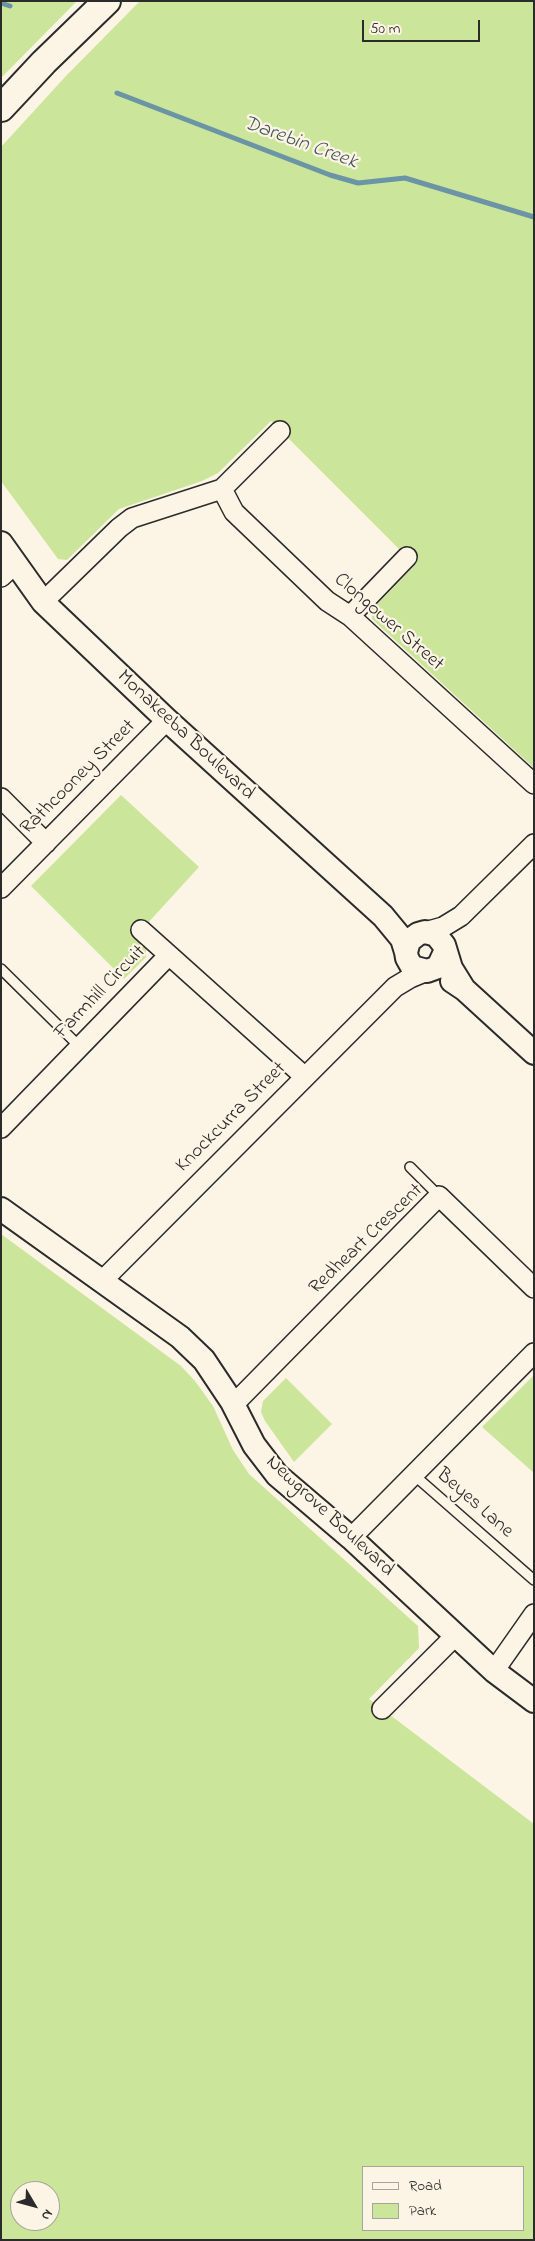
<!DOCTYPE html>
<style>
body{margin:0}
#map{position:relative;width:535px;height:2241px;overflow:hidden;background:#fcf5e5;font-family:"Indie Flower",sans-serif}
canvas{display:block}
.frame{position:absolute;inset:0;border:2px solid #2b2b2b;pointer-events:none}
.legend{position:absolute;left:362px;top:2166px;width:162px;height:65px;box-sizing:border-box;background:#fcf5e5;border:1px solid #a8a49b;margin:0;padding:6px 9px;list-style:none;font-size:15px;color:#2b2b2b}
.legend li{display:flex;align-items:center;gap:10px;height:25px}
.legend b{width:25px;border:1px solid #a8a49b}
.north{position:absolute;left:10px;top:2181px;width:50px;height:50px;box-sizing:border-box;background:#fcf5e5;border:1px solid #a8a49b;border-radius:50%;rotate:127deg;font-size:14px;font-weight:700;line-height:20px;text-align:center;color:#2b2b2b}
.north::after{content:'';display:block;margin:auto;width:18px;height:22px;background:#2b2b2b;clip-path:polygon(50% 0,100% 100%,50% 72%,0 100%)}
.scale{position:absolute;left:362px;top:20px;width:118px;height:22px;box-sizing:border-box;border:2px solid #2b2b2b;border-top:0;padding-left:6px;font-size:15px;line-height:18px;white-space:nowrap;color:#2b2b2b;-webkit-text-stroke:4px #fcf5e5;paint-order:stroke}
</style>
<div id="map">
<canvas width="535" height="2241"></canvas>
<div class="frame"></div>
<ul class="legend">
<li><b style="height:6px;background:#fcf5e5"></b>Road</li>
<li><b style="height:14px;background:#cbe59b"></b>Park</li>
</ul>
<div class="north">N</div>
<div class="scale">50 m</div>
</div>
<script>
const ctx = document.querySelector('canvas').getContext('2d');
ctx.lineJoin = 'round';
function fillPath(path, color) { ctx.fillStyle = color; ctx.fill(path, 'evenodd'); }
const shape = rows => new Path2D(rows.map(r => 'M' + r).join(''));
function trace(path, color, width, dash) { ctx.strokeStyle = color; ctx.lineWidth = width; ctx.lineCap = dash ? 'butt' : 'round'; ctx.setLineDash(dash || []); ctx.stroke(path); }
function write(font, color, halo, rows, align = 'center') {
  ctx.font = font + ' "Indie Flower",sans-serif'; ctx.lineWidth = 4.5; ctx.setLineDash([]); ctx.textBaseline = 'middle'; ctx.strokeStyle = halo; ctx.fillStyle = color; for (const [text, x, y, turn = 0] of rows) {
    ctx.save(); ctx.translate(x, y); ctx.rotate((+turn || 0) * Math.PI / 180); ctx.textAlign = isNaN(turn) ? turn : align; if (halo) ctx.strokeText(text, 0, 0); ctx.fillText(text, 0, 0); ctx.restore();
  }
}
const green = shape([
 [1,1,77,1,1,78],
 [140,1,534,1,534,768,372,619,372,610,415,565,271,421,218,473,202,481,119,509,67,560,58,559,1,481,1,147,65,77],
 [121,795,199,867,135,937,146,947,146,957,124,979,31,886],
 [1,1234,181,1366,195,1381,213,1406,233,1450,249,1474,418,1626,419,1648,369,1699,534,1824,534,2240,1,2240],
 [364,2167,524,2167,524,2230,364,2230],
 [20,2191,50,2191,50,2221,20,2221],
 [534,1375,534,1473,482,1427],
 [286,1378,332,1424,294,1462,265,1421,261,1412,263,1401]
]);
const stream = shape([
 [1,3,10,6],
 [117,93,330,175,358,183,405,178,534,217]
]);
const service = shape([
 [1,969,80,1047],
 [410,1167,439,1196],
 [414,1475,534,1580]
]);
const minor = shape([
 [222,489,234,512,327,601,350,616,534,784],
 [1,577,15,564],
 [43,602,119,528,132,518,222,489,280,431],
 [350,616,407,557],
 [1,798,46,843],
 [1,888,167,720],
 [141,930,169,955],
 [425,932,443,927,461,916,534,844],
 [1,1128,169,955,305,1077],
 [102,1281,395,987,410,978,427,971],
 [233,1405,439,1196,534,1288],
 [351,1538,534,1353],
 [494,1671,534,1614],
 [382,1709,456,1635]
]);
const tertiary = shape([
 [1,543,43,602,167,720,383,916,402,939,406,952],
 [445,952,438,967,427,971,412,967,407,958,406,952,409,941,418,934,425,932,436,935,444,945,451,968,464,989],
 [452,981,464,989,534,1053],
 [1,1209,180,1337,204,1360,232,1402,254,1445,277,1475,351,1538,494,1671,534,1701]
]);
const secondary = shape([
 [1,108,44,62,107,1]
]);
const streetNames = [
 ["Clongower Street",388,623,41],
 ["Monakeeba Boulevard",185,736,43],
 ["Rathcooney Street",79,778,-45],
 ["Farmhill Circuit",101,993,-46],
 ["Knockcurra Street",232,1118,-45],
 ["Redheart Crescent",367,1240,-44],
 ["Beyes Lane",474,1504,41],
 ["Newgrove Boulevard",329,1517,43]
];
const waterNames = [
 ["Darebin Creek",300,144,20]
];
fillPath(green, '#cbe59b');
trace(stream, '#6b94a5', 5);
trace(service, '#2b2b2b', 12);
trace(minor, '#2b2b2b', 22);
trace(tertiary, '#2b2b2b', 26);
trace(secondary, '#2b2b2b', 30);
trace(service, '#fcf5e5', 9);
trace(minor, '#fcf5e5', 19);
trace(tertiary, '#fcf5e5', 22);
trace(secondary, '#fcf5e5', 26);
write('20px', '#2b2b2b', '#fcf5e5', streetNames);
write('italic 21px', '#46575e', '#fcf5e5', waterNames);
</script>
